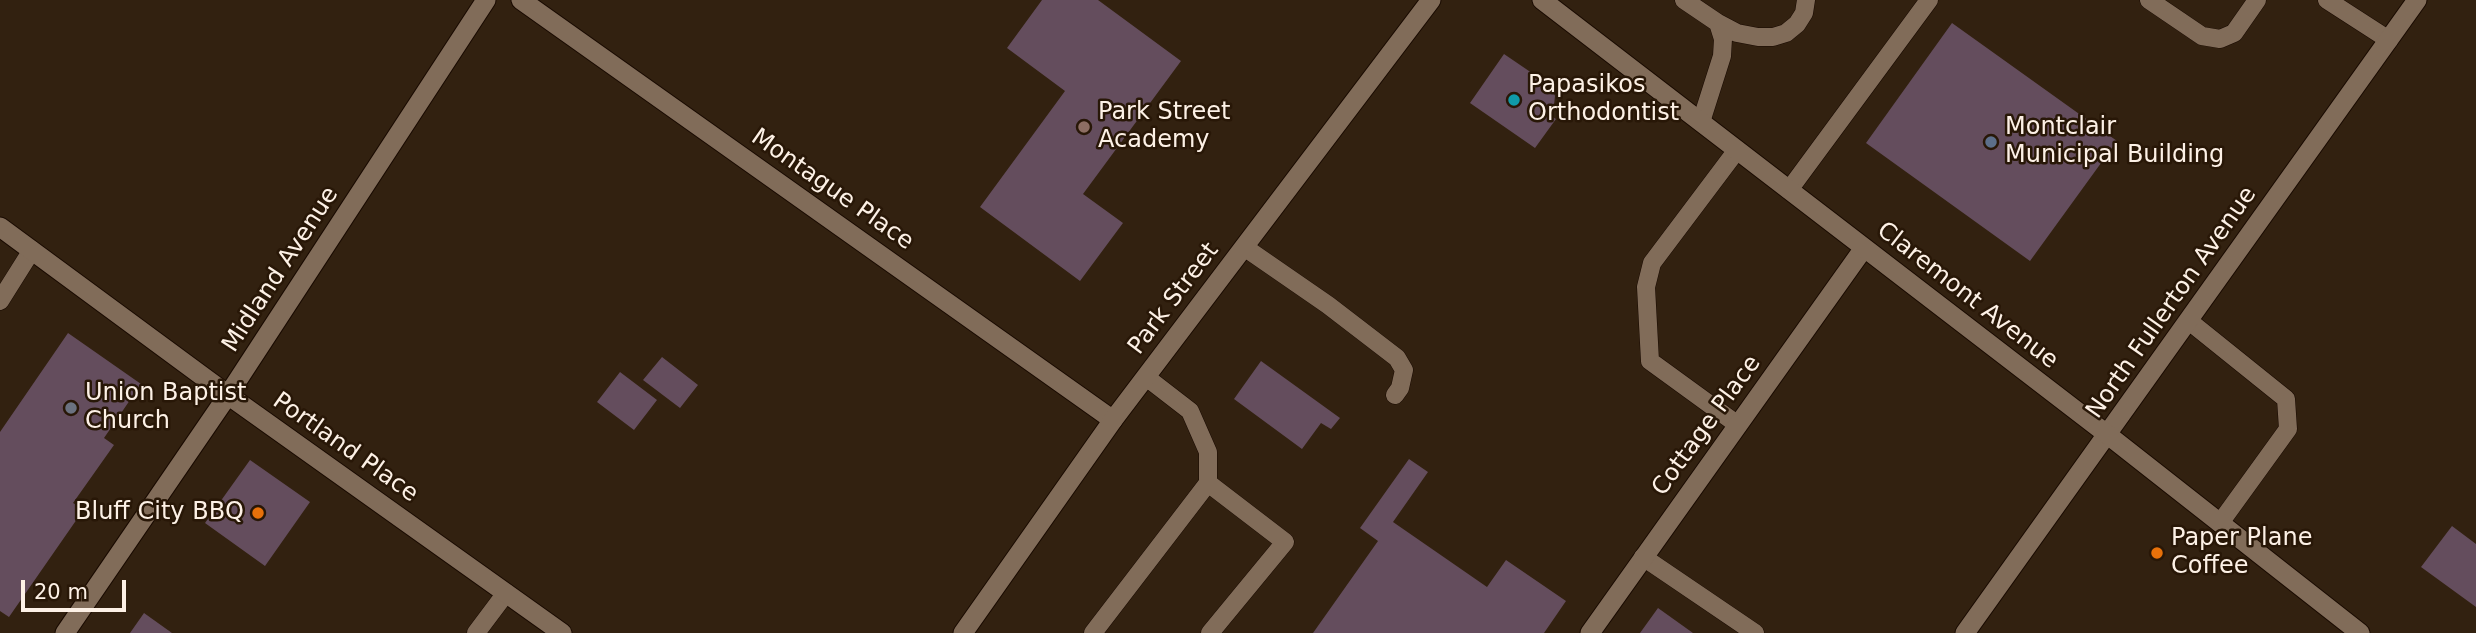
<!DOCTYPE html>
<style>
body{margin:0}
#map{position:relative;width:2476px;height:633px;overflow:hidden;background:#322110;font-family:"DejaVu Sans",sans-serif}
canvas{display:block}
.scale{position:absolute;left:21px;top:580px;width:105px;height:32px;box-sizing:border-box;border:4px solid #fdf1e6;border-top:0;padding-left:9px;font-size:21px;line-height:24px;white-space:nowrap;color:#fdf1e6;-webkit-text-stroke:5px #281707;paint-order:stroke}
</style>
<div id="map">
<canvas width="2476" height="633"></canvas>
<div class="scale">20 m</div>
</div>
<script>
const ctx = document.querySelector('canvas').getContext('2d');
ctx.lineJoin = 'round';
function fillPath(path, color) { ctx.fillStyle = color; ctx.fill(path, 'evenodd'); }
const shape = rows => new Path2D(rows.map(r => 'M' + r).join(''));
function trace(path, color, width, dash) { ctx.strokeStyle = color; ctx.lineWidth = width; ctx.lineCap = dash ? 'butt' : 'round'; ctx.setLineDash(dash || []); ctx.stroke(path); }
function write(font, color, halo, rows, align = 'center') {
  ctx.font = font + ' "DejaVu Sans",sans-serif'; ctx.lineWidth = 5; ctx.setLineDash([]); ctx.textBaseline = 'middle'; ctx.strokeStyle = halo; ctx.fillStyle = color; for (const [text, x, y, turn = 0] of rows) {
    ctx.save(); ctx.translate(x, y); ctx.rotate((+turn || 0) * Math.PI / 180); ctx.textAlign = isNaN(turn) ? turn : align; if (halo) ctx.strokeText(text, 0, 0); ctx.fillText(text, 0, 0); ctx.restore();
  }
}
const building = shape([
 [1042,0,1098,0,1181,61,1083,194,1123,223,1080,281,980,207,1065,91,1007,48],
 [1952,23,2117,141,2030,261,1866,143],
 [1504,54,1551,86,1555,96,1554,105,1548,114,1556,119,1535,148,1470,103],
 [68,333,141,384,104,438,114,445,73,503,84,509,9,617,0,611,0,432],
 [662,357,698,385,680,408,643,380],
 [1261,361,1340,418,1331,429,1321,423,1302,449,1234,399],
 [620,372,657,400,634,430,597,402],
 [1409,459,1428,472,1393,522,1487,587,1506,560,1566,601,1544,633,1313,633,1378,541,1360,528],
 [250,460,310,502,265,566,205,523],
 [2452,526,2476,544,2476,607,2421,567],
 [1658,608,1693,633,1640,633],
 [144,613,172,633,130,633]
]);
const service = shape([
 [1684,0,1718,23,1737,33,1758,37,1773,37,1786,33,1797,24,1804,13,1806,0],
 [2149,0,2202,36,2220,39,2234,33,2257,0],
 [2327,0,2389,40],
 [1701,122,1722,56,1723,39,1718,23],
 [1737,150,1652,263,1646,287,1650,361,1738,425],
 [1789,190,1929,0],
 [1244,247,1328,305,1397,358,1404,370,1400,388,1395,395],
 [0,301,32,250],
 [2189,321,2286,399,2288,429,2220,523],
 [1146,377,1190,411,1208,452,1208,483,1285,542,1210,633],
 [1643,557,1755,633],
 [476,633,506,593],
 [1093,633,1208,483]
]);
const minor = shape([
 [521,0,1113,420],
 [0,227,228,395,562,633],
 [65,633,228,395,486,0],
 [1590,633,1864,248],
 [1965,633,2417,0]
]);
const tertiary = shape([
 [1542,0,2108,435,2360,633],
 [963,633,1113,420,1431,0]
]);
const markers = [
 [1514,100,7,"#0f9aa8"],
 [1084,127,7,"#8d6e63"],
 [1991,142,7,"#5c6f8a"],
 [71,408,7,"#6b7280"],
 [258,513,7,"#e8710a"],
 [2157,553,7,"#e8710a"]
];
const poiNames = [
 ["Papasikos",1528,86],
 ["Orthodontist",1528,114],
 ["Park Street",1098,113],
 ["Academy",1098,141],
 ["Montclair",2005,128],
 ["Municipal Building",2005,156],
 ["Union Baptist",85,394],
 ["Church",85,422],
 ["Bluff City BBQ",244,513,"right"],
 ["Paper Plane",2171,539],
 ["Coffee",2171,567]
];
const streetNames = [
 ["Montague Place",832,190,35],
 ["Midland Avenue",281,270,-57],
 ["Claremont Avenue",1967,296,38],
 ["Park Street",1174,299,-53],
 ["North Fullerton Avenue",2172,303,-55],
 ["Cottage Place",1707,426,-54],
 ["Portland Place",345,448,35]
];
fillPath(building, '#644d5d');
trace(service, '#190a00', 19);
trace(minor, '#190a00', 21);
trace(tertiary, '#190a00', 21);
trace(service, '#816c59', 18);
trace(minor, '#816c59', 19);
trace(tertiary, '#816c59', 19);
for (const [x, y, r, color] of markers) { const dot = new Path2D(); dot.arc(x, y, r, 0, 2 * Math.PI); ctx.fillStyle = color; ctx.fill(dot); trace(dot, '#281707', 2.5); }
write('24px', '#fdf1e6', '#281707', poiNames, 'left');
write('24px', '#fdf1e6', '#281707', streetNames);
</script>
